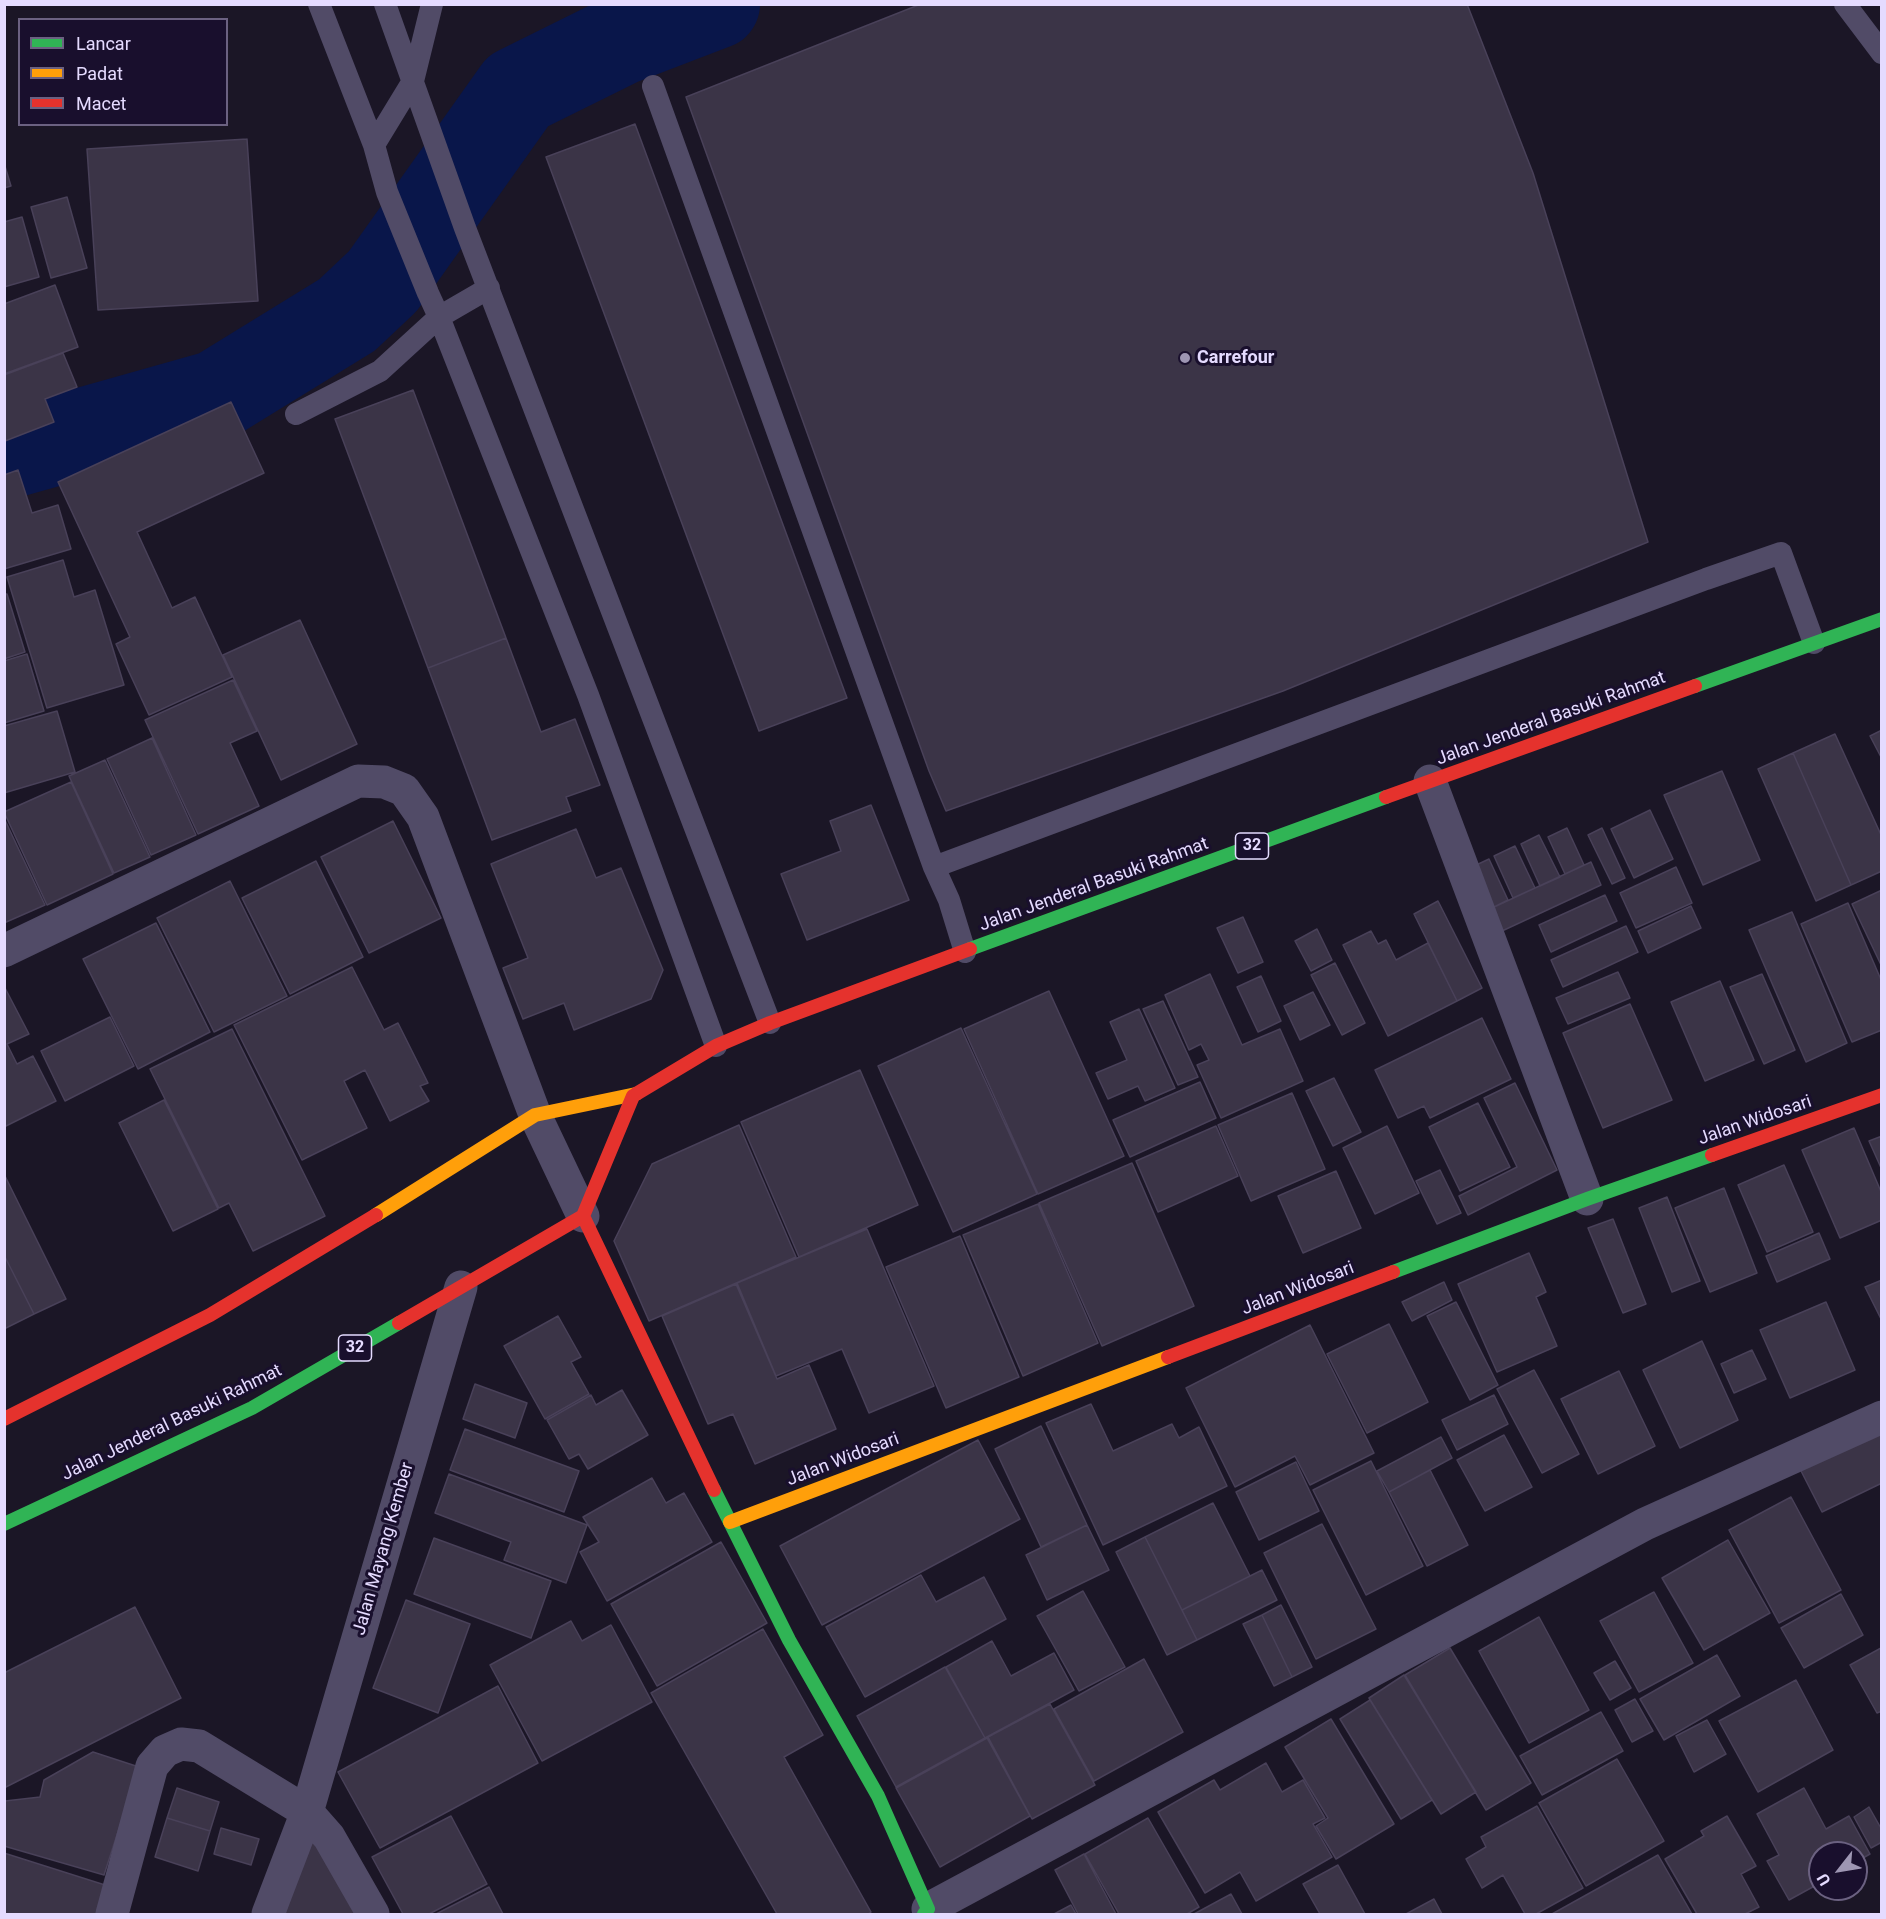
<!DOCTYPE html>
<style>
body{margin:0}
#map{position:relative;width:1886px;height:1919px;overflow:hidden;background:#1b1626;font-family:Roboto,sans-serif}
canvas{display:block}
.frame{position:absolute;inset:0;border:6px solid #e5dbff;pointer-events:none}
.legend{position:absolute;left:18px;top:18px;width:210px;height:108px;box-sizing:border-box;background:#190f2d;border:2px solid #6b6181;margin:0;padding:8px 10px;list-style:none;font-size:18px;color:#e5dbff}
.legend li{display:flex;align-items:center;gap:12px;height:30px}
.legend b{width:30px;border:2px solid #6b6181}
.north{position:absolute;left:1808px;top:1841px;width:60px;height:60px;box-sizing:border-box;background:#190f2d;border:2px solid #6b6181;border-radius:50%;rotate:239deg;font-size:16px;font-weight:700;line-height:24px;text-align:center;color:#e5dbff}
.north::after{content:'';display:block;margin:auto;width:21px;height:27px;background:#9e96b3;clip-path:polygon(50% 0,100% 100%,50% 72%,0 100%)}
</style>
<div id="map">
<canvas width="1886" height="1919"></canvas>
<div class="frame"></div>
<ul class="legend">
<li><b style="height:8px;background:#30b455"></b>Lancar</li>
<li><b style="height:8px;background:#ff9f0a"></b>Padat</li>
<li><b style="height:8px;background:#e5322d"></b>Macet</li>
</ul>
<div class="north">U</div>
</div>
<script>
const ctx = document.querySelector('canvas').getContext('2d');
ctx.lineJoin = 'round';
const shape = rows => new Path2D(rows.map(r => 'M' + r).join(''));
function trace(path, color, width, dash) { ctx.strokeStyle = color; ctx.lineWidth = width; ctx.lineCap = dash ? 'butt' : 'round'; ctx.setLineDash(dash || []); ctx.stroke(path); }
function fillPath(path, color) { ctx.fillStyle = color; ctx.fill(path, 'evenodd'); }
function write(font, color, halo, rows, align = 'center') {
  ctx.font = font + ' Roboto,sans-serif'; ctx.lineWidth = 6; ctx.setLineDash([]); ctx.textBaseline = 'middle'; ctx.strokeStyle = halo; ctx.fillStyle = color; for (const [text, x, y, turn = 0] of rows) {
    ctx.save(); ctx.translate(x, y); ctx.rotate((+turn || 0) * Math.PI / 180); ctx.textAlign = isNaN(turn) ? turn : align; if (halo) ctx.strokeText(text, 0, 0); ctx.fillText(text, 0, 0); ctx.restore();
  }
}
const river = shape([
 [4,455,217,395,347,315,383,281,518,91,621,40,715,4]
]);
const building = shape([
 [921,4,1467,4,1533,173,1648,542,1283,691,946,811,929,771,686,97,921,4],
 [635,124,847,698,759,731,546,157,635,124],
 [247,139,258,301,98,310,87,149,247,139],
 [4,163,11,186,4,188,4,163],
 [67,197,87,268,51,278,31,207,67,197],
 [22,217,39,277,4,287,4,222,22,217],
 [55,285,78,347,4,374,4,304,55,285],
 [63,353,77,387,45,399,54,422,5,441,4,375,63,353],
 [413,390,506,638,428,668,335,419,413,390],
 [231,402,264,473,137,532,172,608,195,597,232,677,149,715,116,644,130,637,58,482,231,402],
 [18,470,32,513,58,505,71,549,4,569,4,475,18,470],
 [63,560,74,597,95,590,124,685,47,708,7,577,63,560],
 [4,594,7,594,25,652,4,659,4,594],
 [300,620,357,744,281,780,223,655,300,620],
 [506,638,541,732,575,719,600,785,566,797,571,811,492,840,428,668,506,638],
 [27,654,44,711,4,723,4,661,27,654],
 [233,680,257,731,230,743,259,806,198,834,145,720,233,680],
 [57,711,75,772,4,793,4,726,57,711],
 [1882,730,1882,759,1870,736,1882,730],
 [1835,734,1882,837,1882,871,1851,885,1793,753,1835,734],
 [152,738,196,835,151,855,107,759,152,738],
 [1793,753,1851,885,1816,901,1758,769,1793,753],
 [105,760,150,857,114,873,69,776,105,760],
 [1722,771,1760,860,1703,885,1664,795,1722,771],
 [71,782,113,874,47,905,4,812,71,782],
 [871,805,909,900,807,940,781,874,841,851,830,821,871,805],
 [1650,810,1673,859,1634,878,1611,829,1650,810],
 [4,818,45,905,4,923,4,818],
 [393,821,441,918,369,953,321,857,393,821],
 [1567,828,1584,865,1565,874,1548,837,1567,828],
 [1602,828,1625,878,1612,884,1588,835,1602,828],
 [576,829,596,878,621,868,663,970,651,999,574,1030,564,1003,523,1019,503,968,528,958,491,864,576,829],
 [1539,835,1560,877,1540,886,1521,844,1539,835],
 [1515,846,1535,888,1513,898,1494,856,1515,846],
 [1489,859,1508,900,1492,908,1472,867,1489,859],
 [316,861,363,957,290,994,242,898,316,861],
 [1591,862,1601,885,1502,931,1492,908,1591,862],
 [1676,867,1692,903,1636,928,1620,893,1676,867],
 [230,881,287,996,214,1032,157,918,230,881],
 [1882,890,1882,967,1852,904,1882,890],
 [1605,895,1617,921,1551,952,1539,925,1605,895],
 [1438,901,1482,988,1457,1001,1414,914,1438,901],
 [1848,903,1882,982,1882,1030,1852,1042,1801,924,1848,903],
 [1691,906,1701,928,1648,953,1638,931,1691,906],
 [1792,912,1847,1043,1806,1062,1749,930,1792,912],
 [1243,917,1263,962,1238,973,1217,928,1243,917],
 [156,923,210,1032,138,1069,83,959,156,923],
 [1626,926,1638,952,1563,987,1551,960,1626,926],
 [1317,929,1332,960,1311,971,1295,941,1317,929],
 [1371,931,1378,944,1386,940,1396,960,1428,943,1457,1001,1388,1036,1343,945,1371,931],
 [1335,963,1365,1023,1342,1035,1311,975,1335,963],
 [352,967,384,1030,398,1023,428,1083,420,1086,429,1101,390,1121,365,1070,344,1081,367,1128,302,1160,234,1025,352,967],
 [1618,972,1630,998,1568,1024,1556,998,1618,972],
 [1210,974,1242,1045,1280,1029,1303,1081,1221,1118,1197,1065,1209,1060,1201,1044,1189,1050,1165,995,1210,974],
 [1762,974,1795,1050,1764,1064,1730,987,1762,974],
 [1261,976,1281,1021,1258,1032,1237,987,1261,976],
 [1720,981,1754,1060,1705,1081,1671,1002,1720,981],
 [4,986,29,1034,7,1044,17,1064,33,1056,56,1101,4,1127,4,986],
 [1049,991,1124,1156,1038,1194,964,1029,1049,991],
 [1313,992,1330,1025,1300,1040,1284,1006,1313,992],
 [1163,1001,1198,1077,1178,1085,1143,1009,1163,1001],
 [1630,1004,1672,1100,1603,1128,1563,1033,1630,1004],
 [1139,1009,1175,1088,1145,1101,1138,1086,1108,1099,1096,1073,1127,1060,1110,1022,1139,1009],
 [110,1017,134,1066,65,1101,41,1051,110,1017],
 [1482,1018,1511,1079,1430,1118,1424,1106,1398,1118,1375,1070,1482,1018],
 [961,1028,1037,1194,953,1232,878,1066,961,1028],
 [232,1029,325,1216,253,1251,229,1203,219,1208,150,1069,232,1029],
 [860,1070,918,1205,799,1257,741,1122,860,1070],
 [1334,1078,1361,1132,1333,1146,1306,1091,1334,1078],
 [1200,1082,1216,1118,1130,1157,1113,1120,1200,1082],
 [1515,1083,1557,1170,1468,1215,1459,1196,1517,1167,1484,1098,1515,1083],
 [1292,1093,1325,1169,1251,1201,1218,1125,1292,1093],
 [164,1100,218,1209,173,1231,119,1123,164,1100],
 [1478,1103,1510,1167,1460,1191,1429,1127,1478,1103],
 [739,1125,796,1257,649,1321,614,1241,652,1164,739,1125],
 [1216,1126,1238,1176,1158,1212,1136,1161,1216,1126],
 [1387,1126,1419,1193,1375,1214,1343,1148,1387,1126],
 [1854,1128,1882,1194,1882,1220,1840,1238,1802,1150,1854,1128],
 [1882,1136,1882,1170,1869,1141,1882,1136],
 [1132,1163,1194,1306,1102,1346,1039,1203,1132,1163],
 [1784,1165,1813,1232,1767,1252,1738,1185,1784,1165],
 [1440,1170,1461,1213,1437,1224,1416,1181,1440,1170],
 [1336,1171,1361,1228,1303,1253,1278,1196,1336,1171],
 [4,1174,66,1299,34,1314,4,1255,4,1174],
 [1724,1188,1757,1273,1710,1292,1675,1208,1724,1188],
 [1667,1197,1700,1281,1672,1292,1639,1208,1667,1197],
 [1038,1204,1098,1343,1023,1376,963,1235,1038,1204],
 [1613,1219,1646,1304,1623,1313,1588,1228,1613,1219],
 [867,1229,934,1386,869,1413,842,1349,776,1376,737,1283,867,1229],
 [1819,1233,1830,1259,1777,1282,1766,1256,1819,1233],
 [960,1236,1019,1377,946,1408,886,1267,960,1236],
 [1529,1253,1546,1292,1536,1297,1557,1346,1497,1372,1458,1284,1529,1253],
 [4,1255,34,1314,4,1329,4,1255],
 [1882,1280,1882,1321,1865,1287,1882,1280],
 [1444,1282,1452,1300,1412,1321,1402,1302,1444,1282],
 [736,1284,777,1379,809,1365,836,1429,755,1464,733,1414,708,1424,662,1316,736,1284],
 [1456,1302,1498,1385,1470,1400,1427,1316,1456,1302],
 [1826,1302,1855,1370,1790,1398,1760,1330,1826,1302],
 [558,1316,581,1357,571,1362,589,1394,545,1419,504,1346,558,1316],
 [1389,1324,1428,1402,1367,1433,1327,1354,1389,1324],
 [1310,1325,1374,1453,1310,1485,1295,1456,1235,1487,1186,1388,1310,1325],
 [1702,1341,1738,1420,1680,1448,1643,1370,1702,1341],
 [1752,1350,1766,1379,1734,1393,1721,1364,1752,1350],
 [1534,1370,1579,1454,1542,1473,1497,1389,1534,1370],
 [1619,1371,1655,1446,1598,1474,1561,1399,1619,1371],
 [475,1384,527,1403,515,1438,463,1419,475,1384],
 [622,1390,648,1435,588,1469,579,1454,569,1459,547,1420,591,1395,596,1405,622,1390],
 [1494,1395,1508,1424,1457,1450,1442,1420,1494,1395],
 [1091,1404,1113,1451,1172,1424,1179,1438,1199,1427,1227,1486,1103,1545,1046,1423,1091,1404],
 [1041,1426,1087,1525,1041,1547,995,1449,1041,1426],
 [465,1429,579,1471,564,1512,450,1470,465,1429],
 [1882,1429,1882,1483,1822,1512,1800,1469,1882,1429],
 [1504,1435,1532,1487,1485,1511,1457,1460,1504,1435],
 [1441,1437,1452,1458,1389,1492,1377,1471,1441,1437],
 [978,1440,1020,1519,822,1625,780,1546,978,1440],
 [1371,1461,1423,1566,1366,1595,1313,1490,1371,1461],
 [1296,1462,1319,1511,1259,1540,1236,1492,1296,1462],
 [1430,1470,1468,1545,1427,1566,1389,1492,1430,1470],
 [449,1474,587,1525,566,1583,504,1560,511,1542,435,1513,449,1474],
 [652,1478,666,1503,684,1493,712,1542,607,1601,580,1552,599,1542,583,1517,652,1478],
 [1791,1497,1841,1590,1779,1623,1729,1530,1791,1497],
 [1213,1503,1250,1576,1182,1610,1145,1537,1213,1503],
 [1322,1524,1376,1629,1316,1659,1264,1553,1322,1524],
 [1087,1525,1109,1570,1047,1600,1026,1555,1087,1525],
 [1145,1537,1197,1640,1167,1655,1116,1552,1145,1537],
 [434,1538,551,1581,531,1638,414,1594,434,1538],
 [1728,1540,1770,1613,1704,1650,1662,1578,1728,1540],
 [721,1542,767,1623,657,1686,611,1604,721,1542],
 [1262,1570,1277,1600,1197,1640,1182,1610,1262,1570],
 [921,1575,936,1602,984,1577,1006,1619,865,1697,826,1627,921,1575],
 [1083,1591,1125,1667,1079,1691,1037,1616,1083,1591],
 [1654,1592,1693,1663,1639,1692,1600,1621,1654,1592],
 [1841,1594,1863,1635,1804,1668,1781,1628,1841,1594],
 [406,1600,470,1624,438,1713,373,1688,406,1600],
 [1281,1605,1312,1667,1292,1677,1262,1615,1281,1605],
 [135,1607,181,1698,4,1788,4,1673,135,1607],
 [1262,1615,1292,1677,1274,1686,1243,1624,1262,1615],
 [1539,1617,1589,1710,1529,1743,1479,1651,1539,1617],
 [571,1621,582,1641,611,1625,652,1702,542,1761,490,1665,571,1621],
 [763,1629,823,1735,784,1757,871,1912,868,1914,777,1914,651,1693,763,1629],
 [992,1641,1011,1676,1054,1653,1074,1690,985,1738,946,1667,992,1641],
 [1450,1648,1531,1783,1486,1810,1405,1675,1450,1648],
 [1881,1648,1882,1711,1877,1713,1850,1665,1881,1648],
 [1717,1655,1740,1696,1664,1740,1640,1699,1717,1655],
 [1144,1659,1183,1732,1094,1781,1054,1709,1144,1659],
 [1615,1661,1631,1688,1610,1700,1594,1673,1615,1661],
 [945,1667,985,1738,896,1787,857,1716,945,1667],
 [1404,1675,1476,1792,1441,1814,1369,1698,1404,1675],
 [1796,1680,1833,1750,1758,1792,1719,1721,1796,1680],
 [498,1686,538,1763,380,1848,338,1772,498,1686],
 [1635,1699,1653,1731,1632,1742,1615,1710,1635,1699],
 [1370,1700,1432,1800,1401,1819,1340,1719,1370,1700],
 [1050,1704,1095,1785,1032,1819,988,1737,1050,1704],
 [1601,1712,1623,1751,1542,1795,1520,1756,1601,1712],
 [1331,1719,1394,1824,1336,1859,1316,1826,1328,1818,1285,1747,1331,1719],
 [1707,1720,1726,1754,1694,1772,1676,1736,1707,1720],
 [987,1738,1030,1816,940,1867,896,1788,987,1738],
 [93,1752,139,1767,104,1875,4,1846,5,1801,40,1797,44,1780,93,1752],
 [1617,1759,1664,1841,1586,1886,1539,1803,1617,1759],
 [1266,1763,1282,1792,1303,1780,1325,1818,1313,1824,1332,1857,1256,1901,1240,1872,1205,1893,1158,1812,1214,1780,1220,1790,1266,1763],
 [177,1788,219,1802,210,1831,167,1818,177,1788],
 [1804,1788,1826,1829,1849,1816,1870,1854,1856,1862,1856,1853,1820,1853,1820,1883,1789,1900,1767,1861,1779,1855,1757,1814,1804,1788],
 [1537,1806,1583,1888,1536,1914,1525,1914,1503,1875,1482,1888,1466,1859,1486,1847,1481,1837,1537,1806],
 [1869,1807,1882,1830,1882,1842,1871,1848,1854,1817,1869,1807],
 [451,1816,487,1884,429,1914,403,1914,372,1857,451,1816],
 [1727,1816,1756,1866,1741,1874,1759,1907,1745,1914,1697,1914,1665,1859,1704,1836,1701,1831,1727,1816],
 [167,1818,210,1831,198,1871,155,1857,167,1818],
 [1148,1818,1199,1907,1187,1914,1119,1914,1085,1854,1148,1818],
 [221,1828,259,1839,251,1865,214,1854,221,1828],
 [311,1830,359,1914,285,1914,311,1830],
 [4,1853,105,1885,96,1914,4,1914,4,1853],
 [1084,1854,1116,1914,1078,1914,1055,1870,1084,1854],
 [1658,1855,1692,1914,1552,1914,1658,1855],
 [1338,1865,1365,1914,1320,1914,1303,1884,1338,1865],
 [489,1887,503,1914,436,1914,489,1887],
 [1231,1894,1242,1914,1194,1914,1231,1894],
 [1434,1899,1442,1914,1406,1914,1434,1899],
 [1071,1905,1076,1914,1054,1914,1071,1905]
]);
const lane = shape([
 [319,4,374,145,387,192,428,293,439,317,588,695,716,1046],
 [385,4,465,228,770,1023],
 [1845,4,1882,53],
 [653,86,934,867,949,900,965,952],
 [374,145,413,81,432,4],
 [296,414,380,371,439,317,489,288],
 [934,867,1706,579,1781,553,1814,643]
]);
const street = shape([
 [1430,781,1587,1199],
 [4,951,358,781,384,782,404,790,423,817,535,1115,583,1216],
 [928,1909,1645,1524,1882,1417],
 [112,1914,152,1766,165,1751,181,1744,199,1746,307,1812,329,1837,373,1914],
 [268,1914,307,1812,461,1287]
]);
const fast = shape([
 [1695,686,1882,619],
 [970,949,1386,797],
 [1393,1272,1587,1199,1712,1155],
 [714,1490,789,1640,878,1796,928,1909,924,1914],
 [4,1524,252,1408,399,1323]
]);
const slow = shape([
 [376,1215,535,1115,636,1094],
 [730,1522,1168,1357]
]);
const jam = shape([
 [1386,797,1695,686],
 [636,1094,716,1046,770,1023,970,949],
 [1712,1155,1882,1095],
 [583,1216,714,1490],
 [399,1323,583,1216,633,1096],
 [1168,1357,1393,1272],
 [4,1419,210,1315,376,1215]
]);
const markers = [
 [1185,358,6,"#9e96b3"]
];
const shields = [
 [1252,846,33],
 [355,1348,33]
];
const shieldNames = [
 ["32",1252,846],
 ["32",355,1348]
];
const poiNames = [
 ["Carrefour",1197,358]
];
const streetNames = [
 ["Jalan Jenderal Basuki Rahmat",1551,719,-20],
 ["Jalan Jenderal Basuki Rahmat",1094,885,-20],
 ["Jalan Widosari",1755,1121,-19],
 ["Jalan Widosari",1298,1289,-21],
 ["Jalan Jenderal Basuki Rahmat",172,1423,-26],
 ["Jalan Widosari",843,1460,-21],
 ["Jalan Mayang Kember",384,1549,-74]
];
trace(river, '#09164a', 90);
fillPath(building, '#3b3447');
trace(building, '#494159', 1.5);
trace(lane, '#514b67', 22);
trace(street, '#514b67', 33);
trace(fast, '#30b455', 14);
trace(slow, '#ff9f0a', 14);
trace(jam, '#e5322d', 14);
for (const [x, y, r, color] of markers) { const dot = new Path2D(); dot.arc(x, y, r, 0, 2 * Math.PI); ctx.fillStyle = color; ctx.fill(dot); trace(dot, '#190f2d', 2); }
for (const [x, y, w] of shields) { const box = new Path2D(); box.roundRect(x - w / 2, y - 13, w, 26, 4.5); ctx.fillStyle = '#190f2d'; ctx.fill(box); trace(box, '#e5dbff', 1.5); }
write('bold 16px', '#e5dbff', null, shieldNames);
write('bold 18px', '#e5dbff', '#190f2d', poiNames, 'left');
write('18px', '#e5dbff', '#190f2d', streetNames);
</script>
